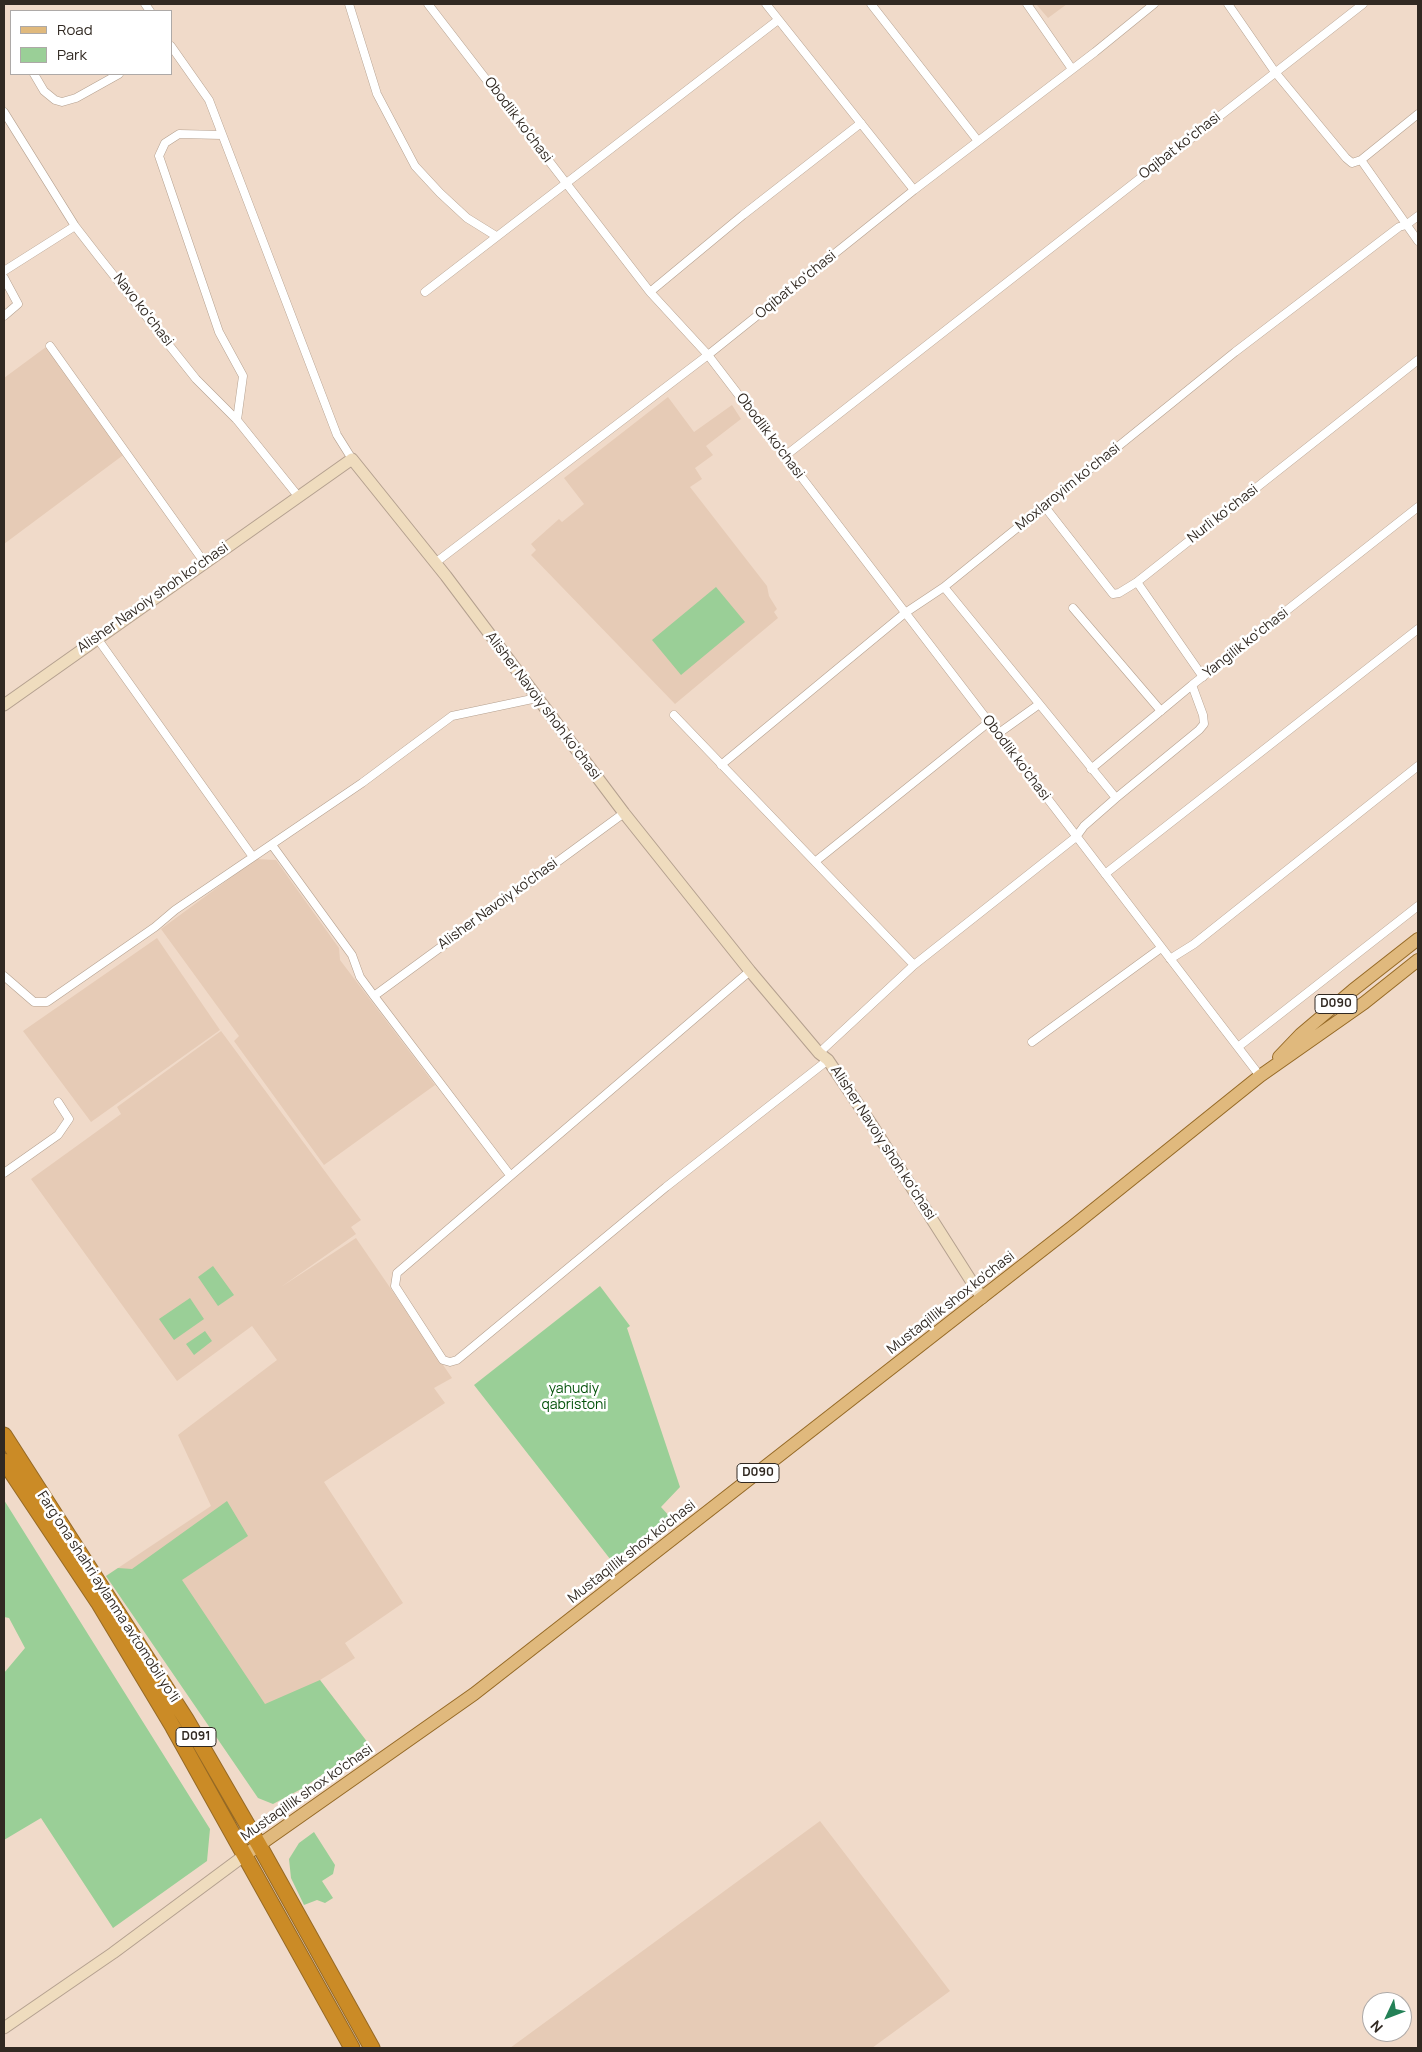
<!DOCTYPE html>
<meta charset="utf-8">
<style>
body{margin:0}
#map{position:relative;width:1422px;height:2052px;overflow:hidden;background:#f0dac9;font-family:Manrope,sans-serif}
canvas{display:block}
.frame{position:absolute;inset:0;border:5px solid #312922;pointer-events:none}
.legend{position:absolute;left:10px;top:10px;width:162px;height:65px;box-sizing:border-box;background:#fff;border:1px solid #ada9a7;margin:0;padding:6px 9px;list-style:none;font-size:15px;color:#312922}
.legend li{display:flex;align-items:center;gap:10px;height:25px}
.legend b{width:25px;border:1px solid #ada9a7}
.north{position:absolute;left:1362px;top:1992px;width:50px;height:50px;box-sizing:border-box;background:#fff;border:1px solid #ada9a7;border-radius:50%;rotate:227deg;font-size:14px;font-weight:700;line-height:20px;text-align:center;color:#312922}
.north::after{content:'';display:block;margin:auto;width:18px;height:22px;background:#248157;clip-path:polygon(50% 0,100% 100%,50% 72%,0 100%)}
</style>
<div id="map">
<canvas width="1422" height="2052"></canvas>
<div class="frame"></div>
<ul class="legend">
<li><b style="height:6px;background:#e0b97d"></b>Road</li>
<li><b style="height:14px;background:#9acf97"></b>Park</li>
</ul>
<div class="north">N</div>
</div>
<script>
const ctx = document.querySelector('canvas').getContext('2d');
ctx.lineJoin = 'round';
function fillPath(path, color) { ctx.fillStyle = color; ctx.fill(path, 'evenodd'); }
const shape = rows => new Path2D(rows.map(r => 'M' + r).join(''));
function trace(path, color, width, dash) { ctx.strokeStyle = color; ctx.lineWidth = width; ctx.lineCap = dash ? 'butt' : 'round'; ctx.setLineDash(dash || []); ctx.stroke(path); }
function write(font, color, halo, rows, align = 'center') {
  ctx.font = font + ' Manrope,sans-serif'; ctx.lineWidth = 5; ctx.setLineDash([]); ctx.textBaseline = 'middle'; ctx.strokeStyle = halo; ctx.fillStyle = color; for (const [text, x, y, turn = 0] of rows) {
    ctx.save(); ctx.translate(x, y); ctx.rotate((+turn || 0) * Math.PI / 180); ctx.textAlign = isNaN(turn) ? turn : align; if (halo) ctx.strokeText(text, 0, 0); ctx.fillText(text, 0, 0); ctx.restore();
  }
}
const built = shape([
 [1036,4,1067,4,1048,18],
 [46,347,126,453,4,544,4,378],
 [668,397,694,432,732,405,741,419,706,446,713,455,695,468,702,479,690,487,767,586,769,596,777,609,774,612,778,618,675,704,531,555,536,550,531,544,559,519,562,522,584,504,564,478],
 [256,859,276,860,339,948,340,960,435,1085,324,1165,234,1041,239,1036,161,929],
 [157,938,220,1030,91,1122,23,1031],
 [221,1031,361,1220,351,1227,356,1234,281,1287,356,1238,452,1378,434,1388,445,1403,324,1482,403,1603,345,1643,355,1658,320,1680,368,1743,303,1788,106,1576,211,1506,178,1435,277,1360,252,1326,177,1381,31,1179,121,1114,117,1107],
 [820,1821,950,1991,872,2048,510,2048]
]);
const green = shape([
 [716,587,745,622,681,675,652,640],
 [213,1266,234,1295,218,1306,198,1277],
 [600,1286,630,1326,627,1328,680,1487,661,1507,671,1518,614,1564,474,1385],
 [190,1298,204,1319,174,1340,159,1319],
 [205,1331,212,1341,194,1355,186,1344],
 [4,1500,210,1829,207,1861,113,1928,41,1818,4,1840,4,1673,25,1648,9,1618,4,1617],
 [227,1501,248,1536,182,1580,265,1704,320,1680,368,1743,303,1788,273,1804,258,1798,106,1576,118,1568,132,1569],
 [314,1832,335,1865,333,1874,322,1881,333,1898,325,1903,317,1900,304,1905,291,1878,289,1859,299,1843]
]);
const street = shape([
 [145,4,150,11],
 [349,4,377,94,415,166,440,193,467,218,496,236],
 [428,4,650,292,708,355,1260,1076],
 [766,4,914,190],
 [871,4,978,141],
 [1027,4,1072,69],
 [1228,4,1275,72,1346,158,1352,163,1361,160,1418,241],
 [171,46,209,100,337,435,352,459],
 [34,74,44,91,55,100,62,102,76,98,119,74],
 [4,112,75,226,99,257,196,379,237,420,298,496],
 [222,135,179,134,165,143,159,156,219,332,243,376,237,420],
 [1361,160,1418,114],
 [4,271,75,226],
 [4,278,18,304,4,316],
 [425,292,778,20],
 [650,292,743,215,861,123],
 [50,346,204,562],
 [785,456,1363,4],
 [1045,507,1113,594,1119,593,1137,582,1418,360],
 [435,563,708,355,914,190,1095,52,1154,4],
 [1137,582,1203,677],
 [944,587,1116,798],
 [1073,608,1161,711],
 [97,638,253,857],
 [674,715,914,965],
 [999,733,1038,705],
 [721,765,905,613,944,587,1235,352,1399,227,1406,225,1418,216],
 [1091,769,1192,685],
 [272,845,352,955,360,977,374,996,510,1175],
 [816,861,989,722],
 [1105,874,1418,629],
 [1170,959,1194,944,1418,766],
 [750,971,397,1273,395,1286,443,1360,450,1362,457,1360,666,1187,828,1060],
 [4,976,34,1002,47,1002,155,927,175,910,362,783,452,716,537,698],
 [374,996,624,813],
 [1032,1042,1161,948],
 [1238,1047,1418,906],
 [819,1053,914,965,1076,837,1084,826,1116,798,1199,730,1204,724,1203,715,1192,685,1418,507],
 [4,1173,58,1135,69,1119,58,1102]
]);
const secondary = shape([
 [4,705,352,459,446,576,624,813,750,971,819,1053,828,1060,872,1125,982,1298],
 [4,2028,113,1953,245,1855]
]);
const primary = shape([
 [1279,1057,1301,1034,1353,990,1418,939],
 [245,1855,474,1694,1072,1227,1260,1076,1364,1003,1418,960]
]);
const highway = shape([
 [4,1435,186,1719,259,1845,372,2048],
 [4,1461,98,1602,173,1727,352,2048]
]);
const shields = [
 [1336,1004,42],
 [758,1473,42],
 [196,1737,40]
];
const shieldNames = [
 ["D090",1336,1004],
 ["D090",758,1473],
 ["D091",196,1737]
];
const streetNames = [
 ["Obodlik ko'chasi",518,120,53],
 ["Oqibat koʻchasi",1180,146,-38],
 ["Oqibat koʻchasi",796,285,-39],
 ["Navo koʻchasi",143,310,52],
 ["Obodlik ko'chasi",770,436,53],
 ["Moxlaroyim koʻchasi",1068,487,-39],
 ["Nurli koʻchasi",1223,514,-38],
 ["Alisher Navoiy shoh koʻchasi",153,598,-35],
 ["Yangilik koʻchasi",1246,643,-38],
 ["Alisher Navoiy shoh koʻchasi",543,706,53],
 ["Obodlik ko'chasi",1016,758,53],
 ["Alisher Navoiy ko'chasi",498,904,-36],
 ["Alisher Navoiy shoh koʻchasi",883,1143,57],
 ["Mustaqillik shox ko'chasi",951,1303,-38],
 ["Mustaqillik shox ko'chasi",632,1552,-38],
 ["Fargʻona shahri aylanma avtomobil yoʻli",108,1597,57],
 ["Mustaqillik shox ko'chasi",307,1793,-35]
];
const parkNames = [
 ["yahudiy",574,1389],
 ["qabristoni",574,1405]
];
fillPath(built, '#e6cbb6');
fillPath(green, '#9acf97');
trace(street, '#b4a08f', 9);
trace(secondary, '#b4a08f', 13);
trace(primary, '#956925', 14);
trace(highway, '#956925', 17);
trace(street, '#fff', 8);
trace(secondary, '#efdcbe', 11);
trace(primary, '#e0b97d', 12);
trace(highway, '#cb8b26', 15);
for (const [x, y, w] of shields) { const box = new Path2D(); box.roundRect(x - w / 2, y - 9.5, w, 19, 4); ctx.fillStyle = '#fff'; ctx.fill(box); trace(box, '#312922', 1); }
write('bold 12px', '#312922', null, shieldNames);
write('14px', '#312922', '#fff', streetNames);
write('14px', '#04520a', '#fff', parkNames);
</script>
